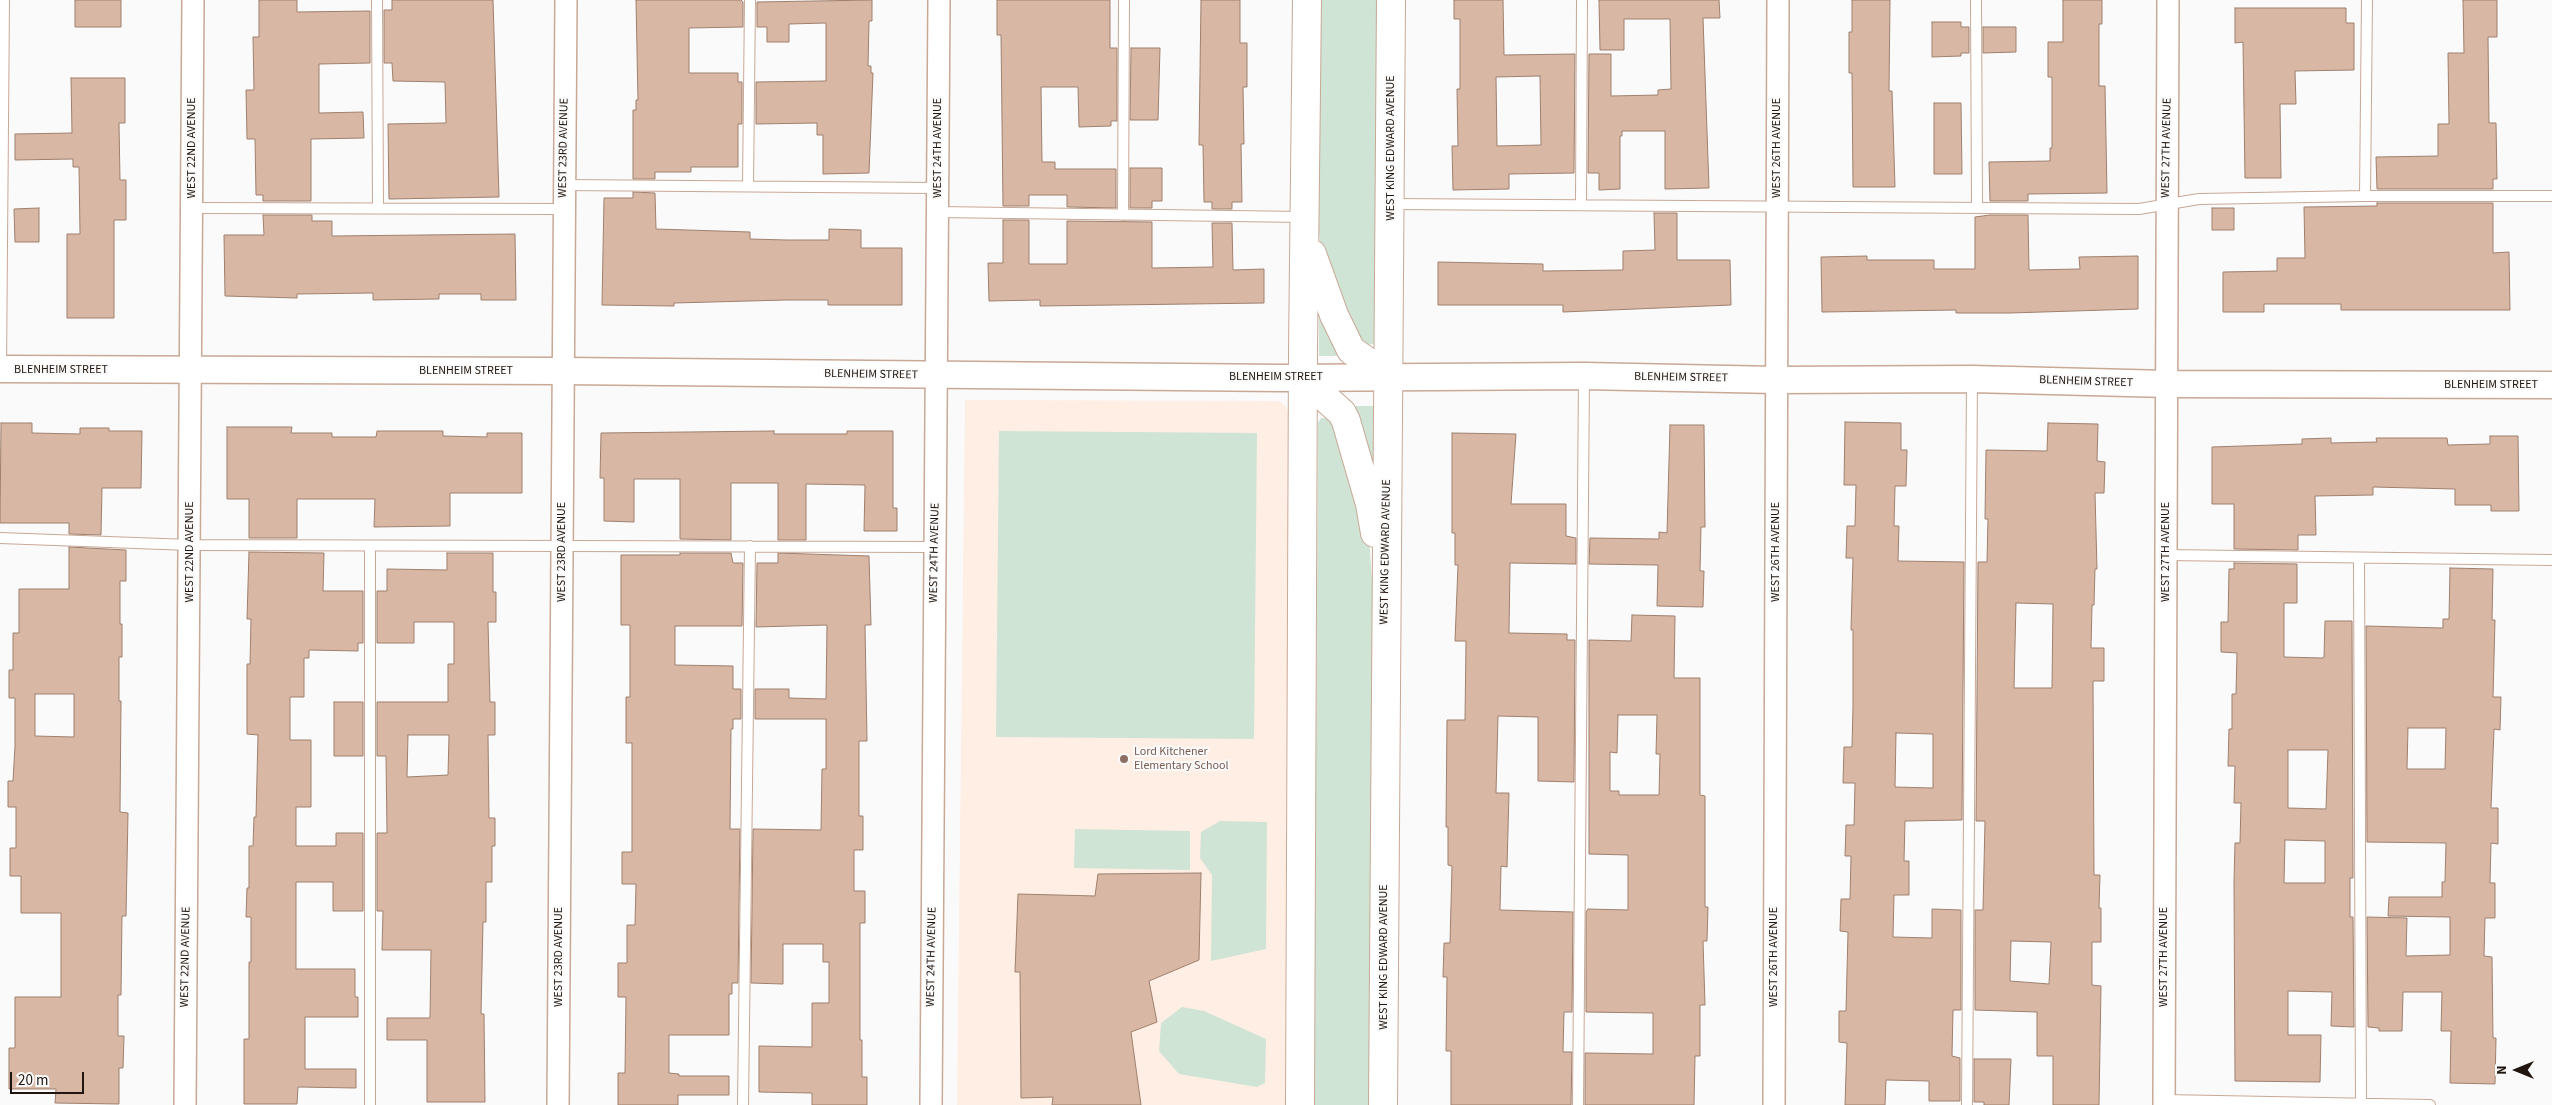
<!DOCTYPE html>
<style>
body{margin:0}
#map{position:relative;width:2552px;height:1105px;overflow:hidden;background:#fafafa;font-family:"Source Sans 3",sans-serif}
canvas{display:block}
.north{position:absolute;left:2492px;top:1045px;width:50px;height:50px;-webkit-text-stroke:4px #fafafa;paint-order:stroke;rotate:270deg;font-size:14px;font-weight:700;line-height:20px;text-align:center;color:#21160f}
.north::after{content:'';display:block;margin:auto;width:18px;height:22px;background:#21160f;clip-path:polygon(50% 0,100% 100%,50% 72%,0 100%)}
.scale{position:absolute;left:10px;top:1072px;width:74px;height:22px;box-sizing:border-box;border:2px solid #21160f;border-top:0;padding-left:6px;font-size:15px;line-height:18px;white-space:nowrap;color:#21160f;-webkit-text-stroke:4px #fafafa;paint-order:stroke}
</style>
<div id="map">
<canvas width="2552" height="1105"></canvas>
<div class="north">N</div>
<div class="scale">20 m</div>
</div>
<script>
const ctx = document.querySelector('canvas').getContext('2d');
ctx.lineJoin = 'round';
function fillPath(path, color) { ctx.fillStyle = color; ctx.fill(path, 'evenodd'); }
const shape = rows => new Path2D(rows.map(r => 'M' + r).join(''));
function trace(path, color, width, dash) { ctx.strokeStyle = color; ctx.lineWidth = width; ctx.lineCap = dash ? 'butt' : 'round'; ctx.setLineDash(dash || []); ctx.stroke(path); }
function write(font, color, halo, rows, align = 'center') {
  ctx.font = font + ' "Source Sans 3",sans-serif'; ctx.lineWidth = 4; ctx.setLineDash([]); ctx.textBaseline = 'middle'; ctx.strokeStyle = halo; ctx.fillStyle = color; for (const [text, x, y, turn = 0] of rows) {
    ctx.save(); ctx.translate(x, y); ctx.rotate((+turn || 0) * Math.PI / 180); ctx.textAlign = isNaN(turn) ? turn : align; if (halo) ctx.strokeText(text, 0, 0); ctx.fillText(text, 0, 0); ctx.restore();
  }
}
const built = shape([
 [965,400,1274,401,1281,402,1286,407,1288,413,1285,1105,957,1105]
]);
const green = shape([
 [1320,0,1379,0,1378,344,1356,345,1321,257,1318,215],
 [1319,301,1346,356,1319,356],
 [1349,406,1375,406,1375,478],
 [1321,418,1335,418,1368,520,1374,613,1370,1105,1314,1105,1318,423],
 [999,431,1257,433,1254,739,996,737],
 [1220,821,1267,822,1266,949,1211,961,1212,875,1200,858,1201,832],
 [1075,829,1190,831,1190,870,1074,868],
 [1182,1007,1204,1011,1266,1039,1265,1083,1257,1087,1179,1074,1159,1051,1161,1023]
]);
const building = shape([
 [75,0,121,0,121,27,75,27,75,0],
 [259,0,297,0,297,12,370,11,370,63,319,64,319,113,363,112,364,138,311,139,311,201,263,201,263,195,256,195,255,139,247,139,246,90,254,90,253,37,259,37,259,0],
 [392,0,493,0,499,197,389,199,388,124,446,123,445,82,393,81,392,63,384,63,384,10,392,10,392,0],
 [636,0,741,0,743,2,743,27,689,28,689,73,738,73,738,82,742,82,742,124,738,124,738,167,691,167,691,172,655,172,655,179,633,179,633,110,636,110,636,100,638,100,636,0],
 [872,0,872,21,869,21,868,66,871,66,871,73,873,73,869,173,823,174,823,135,817,135,817,123,756,124,756,82,826,81,826,23,789,24,789,42,767,42,767,27,757,27,757,2,872,0],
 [997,0,1110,0,1110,48,1117,48,1117,121,1111,121,1111,126,1079,127,1078,87,1041,87,1042,162,1055,162,1055,169,1116,169,1116,208,1067,207,1067,195,1029,195,1029,206,1003,206,1001,35,997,35,997,0],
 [1201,0,1240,0,1240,43,1247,43,1247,87,1243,87,1244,144,1241,144,1242,202,1232,202,1232,209,1212,209,1212,202,1204,202,1203,145,1199,145,1201,0],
 [1454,0,1503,0,1504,55,1575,54,1574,173,1509,174,1509,189,1453,190,1452,146,1458,146,1457,89,1460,89,1460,19,1454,19,1454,0],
 [1540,76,1541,145,1497,146,1496,77,1540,76],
 [1599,0,1719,0,1720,18,1703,18,1709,188,1665,189,1665,131,1622,131,1622,136,1620,136,1620,189,1599,190,1599,173,1588,173,1589,54,1611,54,1611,96,1658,95,1658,90,1671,89,1670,19,1624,19,1624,50,1600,50,1599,0],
 [1852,0,1890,0,1889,91,1892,91,1895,187,1853,187,1852,73,1849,73,1849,32,1852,32,1852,0],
 [2063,0,2102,0,2102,24,2099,24,2099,86,2105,86,2107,193,2028,194,2028,201,1990,201,1989,162,2050,161,2050,148,2052,148,2052,77,2048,77,2048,42,2063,42,2063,0],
 [2463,0,2497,0,2497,37,2488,37,2489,123,2496,123,2497,179,2493,179,2493,189,2377,189,2376,157,2438,156,2438,124,2449,124,2448,53,2464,53,2463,0],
 [2235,8,2346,8,2346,23,2354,23,2354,70,2295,71,2296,104,2280,104,2281,178,2245,178,2243,42,2235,43,2235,8],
 [1932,22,1961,22,1961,27,1969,27,1969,53,1961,53,1961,56,1932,57,1932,22],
 [1983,27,2016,27,2016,52,1983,53,1983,27],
 [1131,48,1160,48,1158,120,1130,120,1131,48],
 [71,78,125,78,125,123,119,123,120,180,126,180,126,220,114,220,114,318,67,318,67,234,80,234,79,167,73,167,73,159,15,160,15,134,72,133,71,78],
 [1934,103,1961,103,1962,174,1934,174,1934,103],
 [1130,168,1162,168,1162,201,1152,201,1152,208,1130,208,1130,168],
 [633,192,655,193,656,229,750,232,750,239,787,240,829,240,829,229,861,230,861,248,902,248,902,305,828,305,828,300,786,300,674,303,674,306,602,305,604,198,633,198,633,192],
 [2377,203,2493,203,2493,253,2509,252,2510,310,2341,310,2341,304,2264,304,2264,312,2223,312,2223,272,2277,271,2277,258,2305,258,2304,207,2377,206,2377,203],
 [39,208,39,242,15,242,14,209,39,208],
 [2212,208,2234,208,2234,230,2212,230,2212,208],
 [1654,213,1677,213,1677,260,1730,260,1731,305,1563,312,1563,305,1438,305,1438,262,1543,264,1543,271,1623,270,1623,251,1655,250,1654,213],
 [263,215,312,215,312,221,332,221,332,236,515,234,516,300,481,300,481,294,439,294,439,299,373,300,373,293,297,294,297,298,225,296,224,235,264,235,263,215],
 [1990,215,2028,215,2029,270,2080,269,2079,257,2138,256,2138,309,2010,313,1956,313,1956,310,1822,312,1821,257,1867,256,1867,260,1934,260,1934,269,1975,269,1975,217,1990,215],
 [1003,220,1029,220,1029,264,1067,264,1067,221,1152,222,1152,268,1213,267,1212,223,1232,223,1233,270,1264,269,1264,303,1040,306,1040,300,989,301,988,263,1003,263,1003,220],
 [1845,422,1901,423,1901,450,1907,450,1906,486,1895,486,1894,526,1899,526,1898,561,1964,562,1962,820,1905,821,1904,861,1909,861,1909,895,1894,895,1893,937,1932,938,1932,909,1961,910,1961,1010,1953,1010,1952,1056,1960,1058,1960,1101,1929,1101,1929,1081,1886,1080,1885,1105,1845,1105,1847,1043,1839,1042,1839,1011,1846,1011,1848,932,1840,931,1841,899,1850,899,1851,856,1845,856,1846,825,1854,825,1855,783,1843,783,1844,747,1852,747,1853,707,1853,630,1851,630,1853,558,1846,558,1847,526,1855,526,1856,485,1844,485,1845,422],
 [1896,733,1933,734,1933,788,1895,787,1896,733],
 [1,423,32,423,32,433,80,434,80,428,109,428,109,431,142,431,141,488,102,488,101,535,69,534,69,523,0,523,1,423],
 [2048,423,2098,424,2097,461,2105,462,2104,493,2095,493,2097,569,2095,569,2094,605,2092,605,2091,648,2104,648,2104,681,2093,681,2094,875,2100,875,2099,908,2101,908,2101,942,2092,942,2092,985,2101,986,2099,1105,2053,1105,2053,1056,2037,1056,2037,1012,1975,1010,1975,910,1983,910,1985,821,1976,821,1978,562,1987,562,1988,519,1985,519,1986,450,2047,451,2048,423],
 [2016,603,2053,604,2052,688,2014,688,2016,603],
 [2011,941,2051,942,2049,984,2010,981,2011,941],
 [1670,425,1704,425,1705,527,1701,527,1700,571,1704,571,1703,607,1657,606,1658,565,1589,564,1590,538,1659,539,1659,532,1667,533,1670,425],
 [227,427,292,427,291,433,332,433,332,437,376,437,377,431,443,431,443,436,487,437,487,433,522,433,522,493,450,493,450,526,374,527,375,499,297,499,297,538,249,538,249,499,227,499,227,427],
 [774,431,774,434,847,434,847,431,893,431,893,508,897,508,897,531,864,531,865,485,806,484,806,540,778,540,778,483,731,483,731,540,680,539,680,479,634,479,634,522,604,521,604,478,600,478,601,433,774,431],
 [1452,433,1516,434,1511,504,1566,504,1566,536,1576,538,1576,564,1510,563,1509,633,1567,634,1567,640,1575,640,1574,782,1538,781,1538,717,1498,716,1496,793,1509,793,1507,867,1501,866,1500,910,1573,912,1572,1012,1564,1012,1563,1052,1572,1052,1571,1105,1451,1105,1451,1051,1446,1051,1447,977,1443,977,1444,943,1450,943,1452,866,1448,865,1448,827,1446,827,1447,720,1465,720,1466,641,1455,641,1458,565,1455,565,1455,533,1452,533,1452,433],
 [2490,436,2518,436,2519,511,2491,511,2491,505,2455,505,2455,489,2373,487,2373,495,2315,496,2316,535,2298,535,2298,550,2234,549,2234,504,2212,504,2212,447,2302,444,2302,439,2331,438,2331,443,2377,442,2376,438,2447,438,2448,445,2490,444,2490,436],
 [69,547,126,550,126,581,120,581,120,624,122,624,122,657,119,657,119,701,121,701,120,812,128,813,126,916,122,916,121,995,118,995,118,1036,124,1036,123,1068,119,1068,119,1104,55,1103,56,1089,9,1089,9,1048,15,1048,15,997,61,997,61,913,21,913,21,876,10,876,10,848,16,848,16,807,8,807,8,781,13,781,15,746,15,698,9,698,9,670,13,670,13,633,19,633,19,589,69,589,69,547],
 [35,694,74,694,74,737,35,736,35,694],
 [249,552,324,553,323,591,363,591,363,643,358,643,358,651,309,650,309,658,304,658,304,697,290,697,290,740,311,740,311,807,296,807,296,846,336,846,336,833,363,833,363,911,333,911,333,882,296,882,296,969,355,969,355,997,358,997,358,1017,305,1017,305,1069,356,1069,356,1088,298,1087,297,1104,244,1104,244,1039,249,1039,249,962,251,962,251,917,246,917,247,888,249,888,249,846,253,846,254,817,256,817,258,735,247,734,247,664,250,664,251,619,247,619,249,552],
 [447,553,493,553,493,592,496,592,496,622,488,622,490,702,495,702,495,735,488,735,489,818,495,818,495,846,492,846,492,882,486,882,486,922,483,922,481,1014,484,1014,485,1102,427,1102,427,1040,387,1040,387,1018,430,1018,431,950,382,950,383,911,377,911,377,833,387,833,386,756,377,756,377,702,448,702,448,664,454,664,454,622,414,622,414,643,377,643,377,591,387,591,387,569,447,570,447,553],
 [408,735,449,735,448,775,407,777,408,735],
 [680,553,731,553,733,563,743,563,742,626,675,626,675,665,733,666,733,689,741,689,741,719,733,719,733,729,731,729,730,829,740,829,738,983,732,983,732,994,729,994,729,1035,669,1035,669,1073,679,1074,679,1076,729,1076,729,1095,678,1095,678,1105,618,1105,618,1073,625,1073,626,997,618,997,618,963,627,963,627,925,635,925,636,884,622,884,622,852,632,852,632,743,626,743,626,697,630,697,630,625,621,625,621,555,680,555,680,553],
 [778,553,869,556,871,625,865,625,867,741,859,741,859,816,863,816,863,850,854,850,854,891,865,891,865,923,860,923,860,1040,862,1040,862,1077,867,1077,867,1105,812,1105,812,1093,759,1092,759,1046,812,1047,812,1003,829,1003,829,962,823,962,823,944,783,944,783,984,751,983,753,829,821,830,822,769,826,769,826,719,755,719,755,689,789,689,789,698,826,699,827,625,756,627,757,563,778,563,778,553],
 [2234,563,2297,564,2297,603,2284,603,2284,657,2322,658,2324,657,2325,621,2352,621,2353,878,2350,878,2350,917,2353,917,2354,1027,2331,1026,2332,992,2288,991,2288,1035,2321,1035,2320,1082,2235,1081,2234,882,2235,843,2240,843,2241,803,2234,803,2235,766,2228,766,2229,729,2232,729,2232,694,2236,694,2237,653,2221,652,2221,622,2228,622,2229,569,2234,569,2234,563],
 [2288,750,2328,750,2326,809,2288,808,2288,750],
 [2285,840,2325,841,2325,883,2284,883,2285,840],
 [2450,568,2493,569,2492,620,2495,620,2493,697,2501,697,2500,730,2494,729,2491,808,2498,808,2498,844,2491,843,2490,883,2495,883,2495,918,2485,918,2484,956,2492,957,2493,1038,2496,1038,2495,1084,2450,1083,2451,1031,2441,1031,2442,992,2403,992,2402,1031,2379,1031,2379,1028,2368,1027,2367,917,2407,918,2406,956,2450,955,2450,917,2388,916,2389,897,2442,897,2442,882,2445,882,2446,843,2367,842,2366,626,2443,628,2443,619,2449,619,2450,568],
 [2408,728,2446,728,2445,769,2407,769,2408,728],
 [1632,615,1675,616,1674,678,1700,678,1700,795,1705,796,1705,907,1708,907,1707,941,1703,941,1705,1005,1700,1005,1700,1056,1695,1056,1694,1105,1585,1105,1585,1053,1653,1054,1653,1013,1586,1012,1586,912,1588,909,1628,910,1628,855,1589,854,1589,640,1631,641,1632,615],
 [1618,715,1657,715,1656,754,1660,754,1659,795,1619,795,1619,791,1610,791,1610,752,1617,753,1618,715],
 [334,702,363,702,363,756,334,756,334,702],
 [1201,873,1199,960,1149,981,1157,1022,1131,1032,1141,1105,1052,1105,1053,1097,1021,1098,1020,972,1015,972,1018,894,1095,896,1098,874,1201,873],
 [1974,1059,2011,1059,2009,1105,1984,1105,1984,1102,1974,1102,1974,1059]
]);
const service = shape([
 [377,0,378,208],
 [1976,0,1977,206],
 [564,185,938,188],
 [748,186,750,0],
 [2365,196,2367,0],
 [1391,204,2139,209,2199,199,2365,196,2552,196],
 [1581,205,1582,0],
 [191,208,563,209],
 [938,212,1304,217],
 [1123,215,1124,0],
 [1,368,4,0],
 [0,538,190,545,935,547],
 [370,546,370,1105],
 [2166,555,2552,560],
 [2359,559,2361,1104],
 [2164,1100,2430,1105],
 [743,1105,750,546],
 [1578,1105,1584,376],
 [1967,1105,1972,380]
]);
const minor = shape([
 [185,1105,193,0],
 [558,1105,566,0],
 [931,1105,939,0],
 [1774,1105,1778,0],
 [2164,1105,2168,0]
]);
const tertiary = shape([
 [0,369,563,371,1282,378,1584,376,1776,380,1972,379,2168,384,2552,385]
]);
const secondary = shape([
 [1312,254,1334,315,1351,350,1389,377],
 [1303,378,1342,413,1346,421,1370,504,1375,533],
 [1300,1105,1303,350,1307,0],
 [1383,1105,1391,0]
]);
const markers = [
 [1124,759,5,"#8d6e63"]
];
const streetNames = [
 ["WEST 22ND AVENUE",192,148,-90],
 ["WEST 23RD AVENUE",564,148,-89],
 ["WEST 24TH AVENUE",938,148,-90],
 ["WEST KING EDWARD AVENUE",1391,148,-90],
 ["WEST 26TH AVENUE",1777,148,-90],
 ["WEST 27TH AVENUE",2167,148,-89],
 ["BLENHEIM STREET",61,370],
 ["BLENHEIM STREET",466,371],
 ["BLENHEIM STREET",871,375,1],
 ["BLENHEIM STREET",1276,377],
 ["BLENHEIM STREET",1681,378,1],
 ["BLENHEIM STREET",2086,382,2],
 ["BLENHEIM STREET",2491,385],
 ["WEST 22ND AVENUE",190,552,-90],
 ["WEST 23RD AVENUE",562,552,-90],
 ["WEST KING EDWARD AVENUE",1386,552,-89],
 ["WEST 26TH AVENUE",1776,552,-90],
 ["WEST 27TH AVENUE",2166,552,-90],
 ["WEST 24TH AVENUE",935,553,-89],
 ["WEST 22ND AVENUE",186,957,-89],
 ["WEST 23RD AVENUE",559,957,-90],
 ["WEST 24TH AVENUE",932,957,-89],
 ["WEST KING EDWARD AVENUE",1384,957,-90],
 ["WEST 26TH AVENUE",1774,957,-90],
 ["WEST 27TH AVENUE",2164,957,-90]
];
const educationNames = [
 ["Lord Kitchener",1134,752],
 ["Elementary School",1134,766]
];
fillPath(built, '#ffeee4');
fillPath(green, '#cfe4d4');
fillPath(building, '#d8b7a4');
trace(building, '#9f806e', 1);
trace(service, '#c9a895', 12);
trace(minor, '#c9a895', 24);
trace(tertiary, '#c9a895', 29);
trace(secondary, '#c9a895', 30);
trace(service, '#fff', 10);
trace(minor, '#fff', 21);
trace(tertiary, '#fff', 26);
trace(secondary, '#fff', 28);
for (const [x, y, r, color] of markers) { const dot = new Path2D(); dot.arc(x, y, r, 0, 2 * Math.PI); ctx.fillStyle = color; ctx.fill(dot); trace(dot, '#fafafa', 2); }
write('12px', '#21160f', '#fafafa', streetNames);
write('12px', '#785e54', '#fafafa', educationNames, 'left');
</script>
